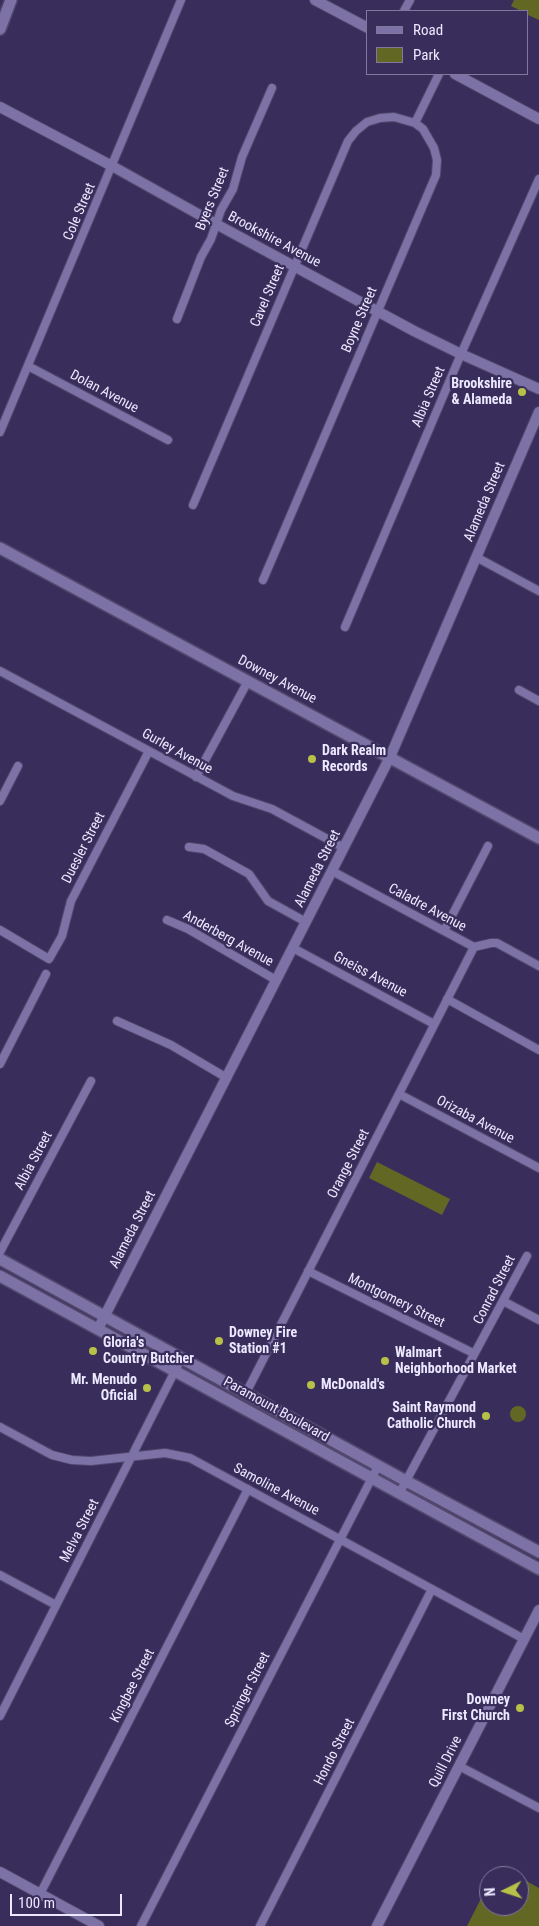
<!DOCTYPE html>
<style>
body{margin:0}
#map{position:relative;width:539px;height:1926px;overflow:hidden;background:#392e5b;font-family:"Roboto Condensed",sans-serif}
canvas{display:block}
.legend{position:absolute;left:366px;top:10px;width:162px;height:65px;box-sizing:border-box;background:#392e5b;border:1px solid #81789d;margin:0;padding:6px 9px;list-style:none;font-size:15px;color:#ece8ff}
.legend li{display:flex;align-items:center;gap:10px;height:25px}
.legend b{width:25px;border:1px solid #81789d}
.north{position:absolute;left:479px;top:1866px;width:50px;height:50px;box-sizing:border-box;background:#392e5b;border:1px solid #81789d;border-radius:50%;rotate:266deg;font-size:14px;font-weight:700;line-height:20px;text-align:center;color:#ece8ff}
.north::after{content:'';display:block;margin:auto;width:18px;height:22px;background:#b8c147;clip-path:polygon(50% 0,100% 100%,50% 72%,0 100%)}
.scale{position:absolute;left:10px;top:1894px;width:112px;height:22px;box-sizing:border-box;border:2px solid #ece8ff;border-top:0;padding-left:6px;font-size:15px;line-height:18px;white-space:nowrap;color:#ece8ff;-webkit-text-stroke:4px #392e5b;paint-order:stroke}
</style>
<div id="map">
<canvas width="539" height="1926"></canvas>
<ul class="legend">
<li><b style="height:6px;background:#7d72a5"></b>Road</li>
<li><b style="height:14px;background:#626724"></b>Park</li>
</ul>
<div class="north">N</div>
<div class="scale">100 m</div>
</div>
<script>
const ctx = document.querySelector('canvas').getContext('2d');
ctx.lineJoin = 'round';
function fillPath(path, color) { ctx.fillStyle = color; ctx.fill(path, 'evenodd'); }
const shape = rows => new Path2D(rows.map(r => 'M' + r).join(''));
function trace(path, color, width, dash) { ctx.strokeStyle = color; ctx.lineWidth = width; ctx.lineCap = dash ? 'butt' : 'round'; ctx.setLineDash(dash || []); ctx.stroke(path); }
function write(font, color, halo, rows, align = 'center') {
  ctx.font = font + ' "Roboto Condensed",sans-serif'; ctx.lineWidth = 4.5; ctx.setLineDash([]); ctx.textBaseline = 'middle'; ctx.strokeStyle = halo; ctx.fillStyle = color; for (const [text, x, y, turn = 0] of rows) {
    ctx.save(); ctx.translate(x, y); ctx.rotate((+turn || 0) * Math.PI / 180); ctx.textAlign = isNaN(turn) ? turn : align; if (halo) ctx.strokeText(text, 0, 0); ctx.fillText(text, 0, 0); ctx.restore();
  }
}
const green = shape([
 [514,0,539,0,539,20,528,15,528,11,521,11,511,6],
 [377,1162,450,1199,442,1215,369,1178],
 '510 1414a8 8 0 1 1 16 0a8 8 0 1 1-16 0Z',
 [519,1877,539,1888,539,1926,467,1926,489,1883,489,1906,519,1906]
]);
const minor = shape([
 [404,11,410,0],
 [177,319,201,257,211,239,221,210,233,189,242,157,272,88],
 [28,366,168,440],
 [0,432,181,0],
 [193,505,348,141,356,131,367,122,380,118,394,117,415,123],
 [476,557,539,591],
 [263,580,436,175,437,160,434,148,423,129,415,123,439,74],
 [345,627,461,354,539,179],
 [0,671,233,796,272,809,344,848],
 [519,690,539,701],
 [196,777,248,681],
 [0,801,18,766],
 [189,847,204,849,249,874,268,901,306,922],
 [332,871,474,947,491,943,497,943,539,966],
 [167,920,188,929,276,980],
 [0,930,49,959,62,936,71,901,149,751],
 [444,931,488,846],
 [293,948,434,1024],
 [447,999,539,1050],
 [117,1021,171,1045,227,1078],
 [0,1064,46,974],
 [399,1094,539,1168],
 [0,1252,91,1081],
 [308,1271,473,1353],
 [503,1301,539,1320],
 [246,1393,474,947],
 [0,1427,52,1455,72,1460,91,1461,165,1453,190,1458,524,1639],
 [399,1494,527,1256],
 [0,1575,56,1605],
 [0,1716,182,1357],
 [459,1766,539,1808],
 [40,1894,248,1489],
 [141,1926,378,1466],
 [260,1926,432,1589]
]);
const tertiary = shape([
 [315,0,368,28],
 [455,74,539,119],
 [0,107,112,166,216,224,414,331,461,354,539,389],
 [98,1329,390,757,539,412],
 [0,1872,99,1926],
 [377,1926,539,1610]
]);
const secondary = shape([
 [0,29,11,0],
 [0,548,539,838],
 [0,1259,406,1481,539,1552],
 [0,1276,539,1569]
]);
const markers = [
 [522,392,5,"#b8c147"],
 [312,759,5,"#b8c147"],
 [219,1341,5,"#b8c147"],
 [93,1351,5,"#b8c147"],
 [385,1361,5,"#b8c147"],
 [311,1385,5,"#b8c147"],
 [147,1388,5,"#b8c147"],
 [486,1416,5,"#b8c147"],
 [520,1708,5,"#b8c147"]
];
const streetNames = [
 ["Byers Street",213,199,-68],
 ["Cole Street",80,212,-67],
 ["Brookshire Avenue",274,240,28],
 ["Cavel Street",268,296,-67],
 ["Boyne Street",360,320,-67],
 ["Dolan Avenue",104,392,28],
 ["Albia Street",429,397,-67],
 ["Alameda Street",485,502,-67],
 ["Downey Avenue",277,680,28],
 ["Gurley Avenue",177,752,29],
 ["Duesler Street",84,848,-63],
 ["Alameda Street",318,869,-63],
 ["Caladre Avenue",427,908,28],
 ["Anderberg Avenue",228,939,29],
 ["Gneiss Avenue",370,975,28],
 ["Orizaba Avenue",475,1120,28],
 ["Albia Street",34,1161,-62],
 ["Orange Street",349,1164,-63],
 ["Alameda Street",133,1230,-63],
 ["Conrad Street",495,1290,-63],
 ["Montgomery Street",396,1301,26],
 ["Paramount Boulevard",276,1410,29],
 ["Samoline Avenue",276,1490,28],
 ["Melva Street",80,1531,-63],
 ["Kingbee Street",133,1686,-63],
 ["Springer Street",248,1690,-63],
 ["Hondo Street",335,1752,-63],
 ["Quill Drive",446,1762,-63]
];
const poiNames = [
 ["Brookshire",512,384,"right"],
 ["& Alameda",512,400,"right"],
 ["Dark Realm",322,751],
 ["Records",322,767],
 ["Downey Fire",229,1333],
 ["Station #1",229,1349],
 ["Gloria's",103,1343],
 ["Country Butcher",103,1359],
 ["Walmart",395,1353],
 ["Neighborhood Market",395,1369],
 ["Mr. Menudo",137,1380,"right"],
 ["Oficial",137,1396,"right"],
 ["McDonald's",321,1385],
 ["Saint Raymond",476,1408,"right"],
 ["Catholic Church",476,1424,"right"],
 ["Downey",510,1700,"right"],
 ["First Church",510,1716,"right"]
];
fillPath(green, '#626724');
trace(minor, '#52476d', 10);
trace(tertiary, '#52476d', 12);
trace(secondary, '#52476d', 14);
trace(minor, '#7d72a5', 8);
trace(tertiary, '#7d72a5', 10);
trace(secondary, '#7d72a5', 11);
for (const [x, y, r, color] of markers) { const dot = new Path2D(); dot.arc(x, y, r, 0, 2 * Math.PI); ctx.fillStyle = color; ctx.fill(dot); trace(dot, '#392e5b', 2); }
write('14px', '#ece8ff', '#392e5b', streetNames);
write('bold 14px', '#ece8ff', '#392e5b', poiNames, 'left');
</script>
